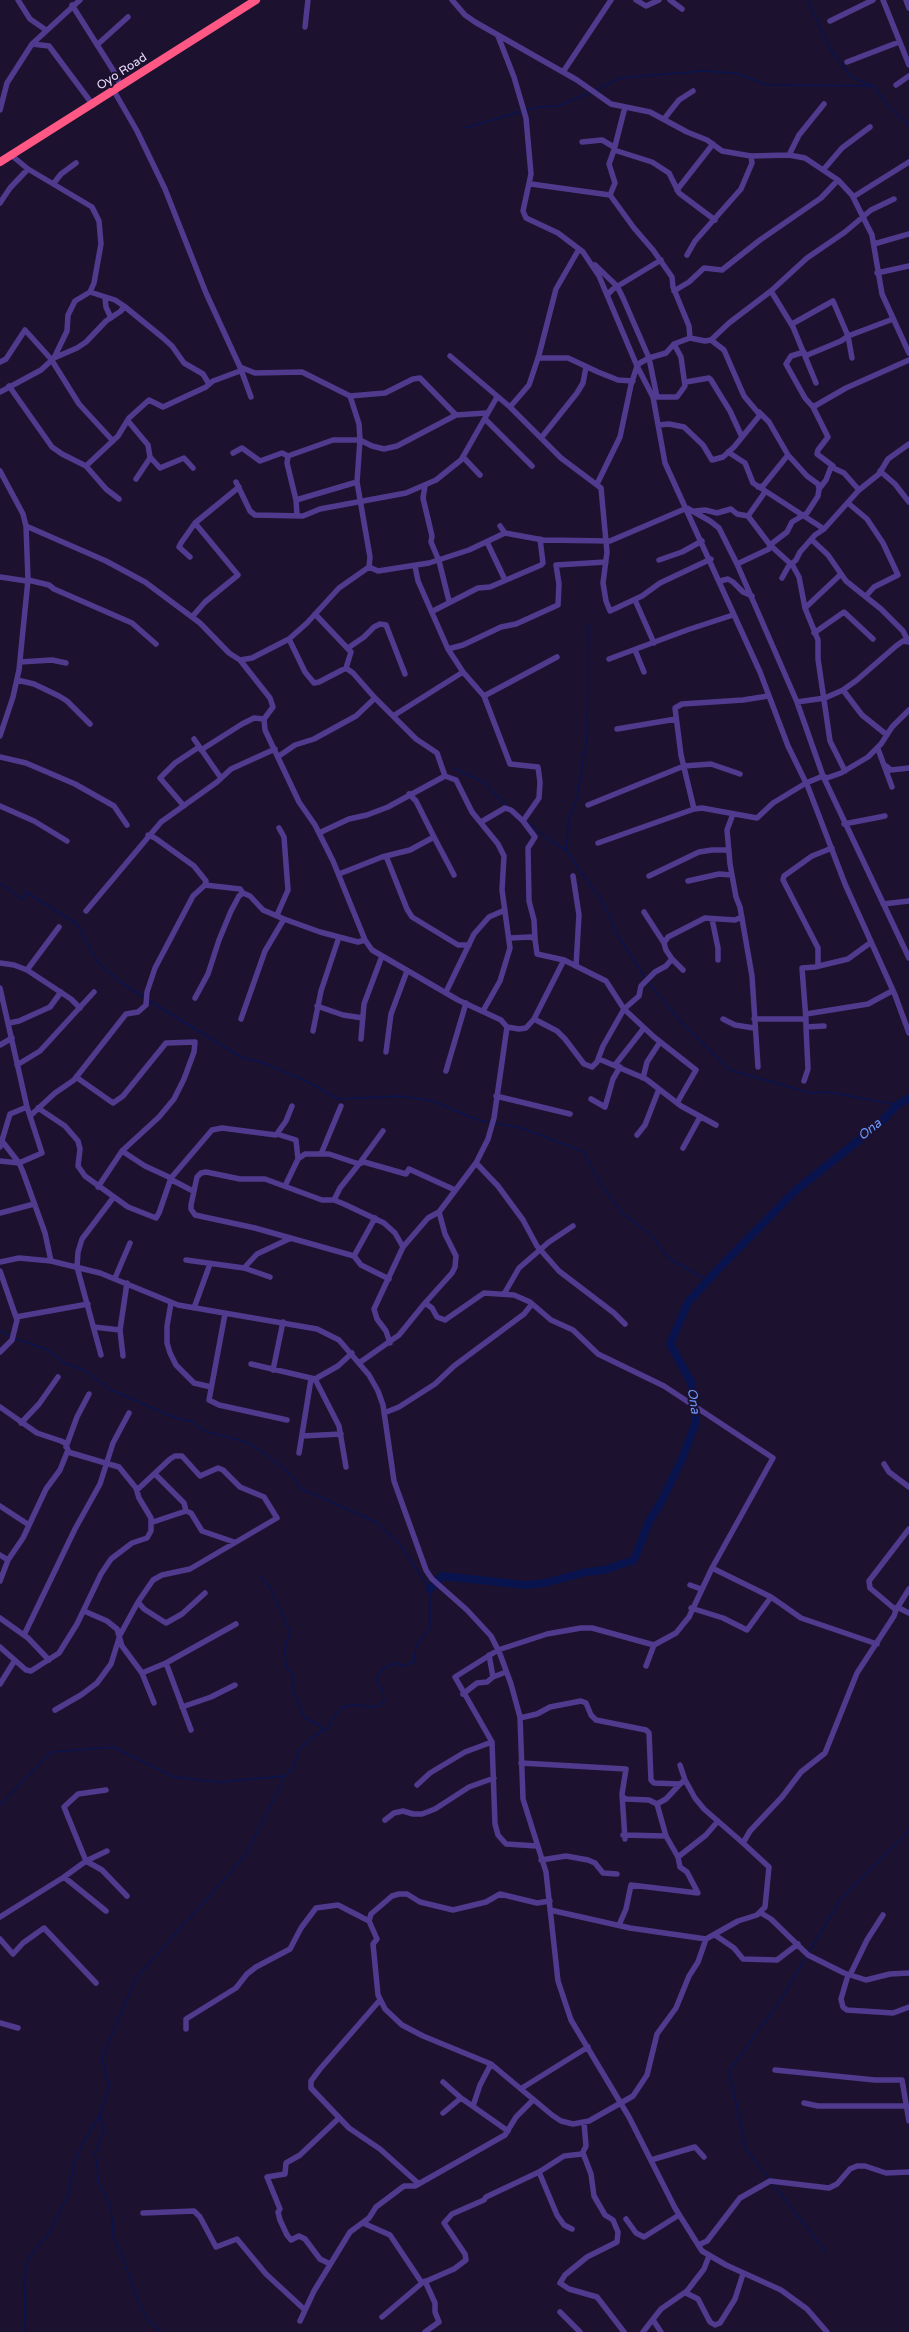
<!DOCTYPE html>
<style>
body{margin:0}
canvas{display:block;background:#1c112e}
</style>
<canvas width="909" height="2332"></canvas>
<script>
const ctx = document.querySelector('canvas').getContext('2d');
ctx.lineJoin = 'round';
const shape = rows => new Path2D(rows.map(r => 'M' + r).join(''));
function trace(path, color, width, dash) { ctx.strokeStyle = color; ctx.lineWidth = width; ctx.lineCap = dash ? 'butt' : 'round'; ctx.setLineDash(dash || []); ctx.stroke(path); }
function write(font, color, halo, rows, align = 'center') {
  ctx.font = font + ' "Varela Round",sans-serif'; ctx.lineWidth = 4; ctx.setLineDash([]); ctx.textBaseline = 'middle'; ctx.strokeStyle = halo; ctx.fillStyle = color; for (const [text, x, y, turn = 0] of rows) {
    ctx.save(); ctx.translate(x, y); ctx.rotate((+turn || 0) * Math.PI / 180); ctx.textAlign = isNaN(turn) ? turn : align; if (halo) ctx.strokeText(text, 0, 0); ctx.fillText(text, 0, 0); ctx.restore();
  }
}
const stream = shape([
 [807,0,831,50,851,77,873,86,890,108,909,125],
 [595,91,619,78,702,71,735,73,768,85,873,86],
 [465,128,537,107,559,106,591,92],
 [454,768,485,783,507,806],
 [526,821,548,839,566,850,603,903,618,936,646,979],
 [566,850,569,818,577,798,587,738,588,624],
 [0,883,23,900,26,892,77,924,97,961,119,981,145,998],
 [648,982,685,1026,730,1070,811,1093,829,1092,897,1105],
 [148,1000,243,1058,261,1062,308,1082,338,1099,400,1096,433,1101,478,1120,490,1122],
 [494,1123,522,1128,584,1152,601,1185,624,1215,649,1233,670,1259,707,1280],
 [0,1331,11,1336],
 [14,1338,48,1350,64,1363,86,1371,109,1389,164,1413,182,1420,192,1421,204,1431,246,1442,260,1450,288,1472,302,1489,376,1522,401,1546,430,1589,430,1628,416,1646,414,1662,403,1666,394,1663,383,1669,376,1680,383,1690,384,1701,377,1707,354,1705,343,1707,333,1718,329,1727,310,1739,299,1750,293,1768,285,1776,245,1856,136,1978,102,2058,109,2086,100,2115,82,2144,74,2164,68,2195,50,2232,28,2259,24,2281,25,2332],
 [260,1576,271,1589,290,1632,284,1650,287,1668,292,1673,294,1682,292,1689,305,1718,319,1725,323,1731],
 [0,1805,51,1752,113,1747,174,1777,219,1782,284,1776],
 [100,2116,104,2131,95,2153,99,2183,111,2207,113,2236,122,2255,137,2298,148,2320,161,2332],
 [770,2180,746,2149,729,2071,780,2001,840,1900,909,1831],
 [772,2183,826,2252]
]);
const river = shape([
 [430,1589,442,1576,525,1585,545,1583,586,1572,604,1570,634,1560,650,1519,660,1504,681,1461,696,1422,691,1382,670,1344,688,1302,723,1264,795,1191,879,1124,897,1105,909,1098]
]);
const minor = shape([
 [18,0,30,19,46,30],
 [452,0,465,15,475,22,577,80,611,104,650,112,687,132,707,140,722,151,751,156,789,155,805,158,838,180,852,195,872,235,882,294,909,353],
 [636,0,646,6,659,0],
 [670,0,682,9],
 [883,0,909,65],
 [906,0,909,8],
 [72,5,113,70,121,86],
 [830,21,873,0],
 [305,27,308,0],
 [498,36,514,77,526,118,531,174,523,211,526,218,558,233,583,252,599,276,637,366,653,397,665,463,760,672,788,746,808,787,845,884,895,995,909,1033],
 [32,44,49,46,93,105],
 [97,45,128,17],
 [847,62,899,42],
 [563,72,611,0],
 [896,85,909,76],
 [0,110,7,83,32,44,80,0],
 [664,119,679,100,693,91],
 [582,142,602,140,614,147],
 [614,150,625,107],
 [789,155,799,135,824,104],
 [824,169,842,148,870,127],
 [54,183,61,174,76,163],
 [531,184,610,195,634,228,653,250,672,277,673,287,689,326,690,338],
 [677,190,713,144],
 [610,195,615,183,609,164,614,150,652,162,669,173,679,193,715,220],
 [853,197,909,162],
 [0,203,10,188,28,169],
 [874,244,909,234],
 [687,255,695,241,741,189,752,163,751,156],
 [595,265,617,286,623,298,649,358,657,397],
 [877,273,909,266],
 [674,291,689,282,704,268,722,270,760,240,821,198,838,180],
 [771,291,793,327,816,383],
 [90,292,115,300,124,306],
 [607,295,613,289,661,260],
 [105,298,106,307,111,318],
 [792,324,833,301,848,336,852,358],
 [804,352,791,356,786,364,805,398,813,407,828,437,818,450,817,454,833,466],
 [450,356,510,407,561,458,601,488,607,552,603,583,606,601,610,611,642,596,660,583,711,559],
 [805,356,841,341,848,336,893,319],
 [54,358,77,348,86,342,106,321,121,311,124,306,162,337,172,346,184,363,203,374,209,384],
 [538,358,568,358,598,372,618,380,633,381],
 [0,362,6,359,25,330,51,359,79,404,113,441],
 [240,367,251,397],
 [686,382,709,378,711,380,730,411,742,437],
 [9,386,52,447,62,454,86,466,118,436,129,418,149,400,163,407,206,387,213,381,240,371],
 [0,392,41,370,54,358,67,331,68,315,75,301,90,292,94,283,101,244,99,221,92,207,28,169,11,155],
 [350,396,385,393,413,379,420,378,456,415,486,413],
 [655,397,677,397,685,386,681,357,674,344],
 [510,407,529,385,539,355,556,289,579,249],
 [813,407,846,388,909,360],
 [485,419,532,466],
 [128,421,148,445,150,457,160,468,184,458,193,468],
 [658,425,669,424,684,427,703,445,712,460,723,457,734,447,760,415,744,396,724,350,711,340],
 [541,438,577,393,583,383,586,367],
 [728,452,745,463,753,483,824,529],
 [233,453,242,448,260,461,282,453,288,456],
 [788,455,807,476,818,484,819,489],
 [288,456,333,440,360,440,372,446,384,449,397,446,456,415],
 [288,456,287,463,296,500,297,516],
 [463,457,480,475],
 [86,466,106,489,119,499],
 [0,471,23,514,26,526,106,561,145,582,200,623,229,653,240,660,252,658,289,639,307,623,339,588,369,567,370,557,357,482,360,440,359,424,350,396,302,372,255,373,240,367,206,293,165,189,137,131,114,91],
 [880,471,895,484,909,502],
 [136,479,150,458],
 [236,482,250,511,255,515,303,516,320,509,406,493,436,480,461,460,497,397],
 [597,484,620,437,631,385,637,366,640,363,649,358,666,353,674,344,690,338,705,341,711,340,729,323,771,291,807,258,845,232,871,210,894,199],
 [425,486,423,498,432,536,431,542,439,561,449,601],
 [758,487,763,486,788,455,769,422,759,412],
 [296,500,357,482],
 [848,503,867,519,883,543,898,575,874,587,866,596],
 [695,511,705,510,717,513,731,509,737,514,748,516,770,545,793,566,799,577,805,608,818,640,818,659,830,741,845,771],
 [748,516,765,492],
 [500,526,505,533],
 [812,540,828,555,846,581,881,609,903,631,908,641],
 [487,542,505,580],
 [190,557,179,547,181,543,195,523,239,487],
 [659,560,682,552,702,541],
 [737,564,769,549,770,545,787,532,792,522,807,513,818,496,819,489,826,480,831,467,844,473,859,490],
 [415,566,418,581,448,649,463,672,484,696,510,764,538,767,540,782,539,798,523,821],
 [369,567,378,571,429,563,469,550,505,533,543,540,610,541,687,508,710,521,719,528,737,564,797,702,823,776,909,958],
 [0,577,27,581],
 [782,578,788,567,796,560,800,552,815,535,824,529,859,490,879,474,888,459,909,444],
 [28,580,49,585,54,589,132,623,156,644],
 [720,581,728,579,733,582,743,592,752,596],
 [635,600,654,643],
 [805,608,840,575],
 [433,611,478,588,490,587,541,565,543,563,540,539],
 [315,614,351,652,346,668],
 [192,617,205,602,238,575,195,523],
 [814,633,844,612,873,639],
 [289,639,305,672,314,683,319,682,346,668,353,673,375,698,416,739,437,753,445,776],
 [348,648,364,637,374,627,380,624,386,625,405,674],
 [448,649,463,645,501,627,516,624,558,605,559,584,556,565,606,562],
 [635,650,644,672],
 [609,659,687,630,733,615],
 [240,660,270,698,273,707,264,719,265,730,299,802,315,825,333,861,365,940,372,950,458,1000,501,1020,507,1027,519,1029,526,1028,534,1019,564,960],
 [20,662,52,660,66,663],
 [17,680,34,684,59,696,67,701,90,724],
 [843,690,862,715,887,735],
 [484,696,557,657],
 [797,702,825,698,843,690,857,680,896,646,903,641,909,642],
 [393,716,463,672],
 [617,729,676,719],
 [0,736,13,697,19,670,28,580,26,526],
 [194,739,221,778],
 [878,749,892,787],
 [201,750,242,724,254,718,264,719],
 [279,756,295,745,314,739,356,716,375,698],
 [0,757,26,763,75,784,114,806,127,825],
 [886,766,891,770,909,768],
 [409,794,416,801,434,837],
 [588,805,684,766,711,764,740,774],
 [0,806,34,821,67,841],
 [184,806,160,778,175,763,199,747],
 [694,809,681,755,675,708,682,704,743,700,768,696],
 [733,814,727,830,730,864,736,897,740,907,752,976,758,1067],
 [481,822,505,808,511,810,523,821,535,837,528,848,529,901,534,920,535,939],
 [844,824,885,816],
 [319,833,349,819,367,815,388,807,445,776,456,780,472,812,498,844,504,856,502,890,510,948,500,981,483,1011],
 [148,835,155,838,194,866,206,881,205,885],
 [598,843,694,809,702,808,757,818,773,803,806,783,823,776,827,778,841,773,868,757,881,744,892,727,909,710],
 [386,856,407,909,412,917,458,945,469,945],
 [339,874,382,857,410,850,434,837,454,875],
 [573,876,579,915,576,966],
 [649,876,699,852,712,850,729,850],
 [688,881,719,874,732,875],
 [883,904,909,901],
 [86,911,161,822,217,782,231,769,275,749],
 [644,912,664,943],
 [277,915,288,890,284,837,279,828],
 [712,919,718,948,718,960],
 [510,938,531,937,535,939,537,954,564,960,606,981,624,1009,654,1037,696,1070,677,1103],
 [0,963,14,965,27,970,71,999,80,1008],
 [818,966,818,948,783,880,784,876,812,856,832,848],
 [27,970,59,927],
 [683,970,672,959,666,950,664,943,668,937,705,918,735,920,742,917],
 [0,988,27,1107,42,1153,19,1163,0,1161],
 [446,992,474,934,489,917,505,910],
 [195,998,208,974,219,940,231,911,239,896,243,893,250,896,263,910,284,919,320,932,358,942,365,940],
 [317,1006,343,1015,363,1018],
 [806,1014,868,1004,892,991],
 [241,1019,265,951,284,919],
 [534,1019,557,1031,565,1039,584,1064,592,1067,597,1062,603,1046,624,1009,639,996,641,986,655,972,666,966,672,959],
 [723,1019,735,1025,754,1028],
 [754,1019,802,1019,806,1020,806,1027,824,1026],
 [806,1020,802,968,815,967,848,959,870,943],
 [9,1023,19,1021,50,1007,61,992],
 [313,1031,321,991,339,937],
 [361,1039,364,1004,382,956],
 [0,1045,12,1038],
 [386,1052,391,1014,407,971],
 [599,1059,646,1079,681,1106,716,1125],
 [17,1065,40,1051,94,992],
 [615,1065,644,1028],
 [446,1071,466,1003],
 [76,1077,113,1103,123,1096,166,1043,195,1042,194,1052,184,1079,174,1099,159,1117,122,1151,98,1187],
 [643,1078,647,1062,660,1042],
 [804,1081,808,1069,806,1027],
 [496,1096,570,1114],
 [591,1099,605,1107,613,1079,620,1067],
 [38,1108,65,1126,78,1141,80,1149,78,1166,85,1176,128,1207,156,1218,159,1213,171,1178,212,1130,222,1128,276,1135,286,1121,292,1106],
 [30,1116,55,1093,74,1080,126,1014,138,1012,146,1005,147,992,155,968,193,896,205,885,240,889,243,893],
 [277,1134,296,1140,298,1159],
 [637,1135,645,1125,659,1089],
 [2,1141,19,1163,23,1172,45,1233,51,1261],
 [0,1147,10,1114,27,1107],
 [683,1148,700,1117],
 [122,1151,145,1166,171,1178],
 [321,1154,341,1106],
 [476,1163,498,1186,523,1220,537,1246,559,1271,614,1313,625,1324],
 [170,1179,193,1191],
 [285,1186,298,1159,305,1154,329,1154,359,1164,383,1131],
 [334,1200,340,1188,359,1164,364,1162,406,1174,409,1169,455,1190],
 [0,1213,34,1204],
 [354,1256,375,1218],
 [186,1260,244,1268,270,1277],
 [0,1262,19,1258,51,1261,100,1273,178,1305,317,1329,339,1340,369,1375,378,1391,383,1405,394,1481,426,1570,432,1579,467,1610,491,1636,500,1654,511,1684,520,1717,523,1799,546,1872,558,1981,571,2020,629,2117,675,2208,702,2251,726,2265,781,2290,807,2309,827,2332],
 [244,1268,257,1254,291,1238],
 [0,1271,17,1320,12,1340,0,1352],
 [115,1278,130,1243],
 [389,1279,361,1265,354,1256,255,1228,195,1215,191,1209,191,1205,197,1177,201,1173,206,1172,240,1179,265,1179,322,1200,334,1200,344,1204,384,1223,395,1233,403,1247],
 [504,1294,519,1268,549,1242,573,1226],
 [171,1303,167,1326,167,1343,170,1353,176,1365,194,1383,211,1387],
 [425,1303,432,1308,437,1317,445,1320,484,1293,514,1295,530,1302,551,1320,573,1330,598,1354,664,1386,773,1458,712,1568,689,1617,676,1633,654,1645,646,1666],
 [194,1308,210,1264],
 [225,1314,209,1400,219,1405,287,1420],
 [16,1317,88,1304],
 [94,1327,120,1330],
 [390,1343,386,1331,377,1319,374,1309,403,1247,428,1218,439,1212],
 [101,1355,77,1267,78,1252,82,1239,113,1198],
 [123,1356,120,1330,127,1283],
 [359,1363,399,1335,425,1303,452,1273,455,1267,456,1256,445,1234,439,1212,476,1163,488,1139,494,1118,507,1027],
 [251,1364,315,1379,338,1366,352,1353],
 [273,1370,283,1322],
 [315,1379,339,1426,346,1467],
 [0,1407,37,1433,61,1441,65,1443,68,1450,60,1470,46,1489,23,1538,8,1560,0,1581],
 [384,1413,399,1407,435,1384,454,1366,524,1314,532,1304],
 [21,1423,39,1404,58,1377],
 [302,1436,341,1434],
 [66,1447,77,1417,89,1394],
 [299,1453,311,1379],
 [884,1464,889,1472,909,1487],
 [155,1474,184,1503,186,1511],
 [0,1506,29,1525],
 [153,1522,186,1511,191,1513,202,1531,234,1542],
 [0,1555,8,1560],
 [712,1568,771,1597,801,1618,877,1644],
 [690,1585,701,1589],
 [138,1602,144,1609,166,1623,182,1614,205,1593],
 [897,1607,909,1613],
 [691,1608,723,1618,747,1630,771,1597],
 [896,1610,909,1589],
 [84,1611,107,1621,117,1629,122,1646,142,1673,154,1703],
 [0,1618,28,1638,49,1660],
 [24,1635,75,1529,100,1484,113,1443,129,1413],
 [0,1647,26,1670,31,1671,59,1653,77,1624,101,1574,111,1559,132,1543,147,1538,151,1531,151,1518,139,1498,136,1488,119,1467,68,1452],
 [489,1655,493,1677],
 [166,1663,191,1730],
 [142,1673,166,1663,236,1624],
 [0,1684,15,1660],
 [463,1694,477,1683,487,1682,493,1677,506,1672],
 [182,1707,211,1697,235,1685],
 [55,1710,81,1695,97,1683,111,1664,120,1635,138,1602,153,1580,162,1575,190,1569,277,1518,264,1497,240,1487,223,1470,218,1468,200,1476,182,1456,175,1456,170,1459,137,1490],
 [520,1718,537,1714,550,1707,581,1701,586,1703,591,1715,596,1720,646,1730,649,1733,651,1780,654,1783,680,1784,685,1780],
 [521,1763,626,1769,622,1794,625,1839],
 [680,1765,685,1780,695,1798,704,1809,743,1843],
 [417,1785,430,1773,465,1752,492,1742],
 [106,1790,78,1794,64,1807,86,1861,102,1870,127,1896],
 [623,1797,626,1799,649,1800,657,1804,666,1836],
 [657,1804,666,1799,680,1784],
 [385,1820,394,1813,403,1811,413,1814,422,1814,435,1809,469,1787,494,1778],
 [537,1846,506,1844,498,1835,495,1824,492,1742,455,1677,498,1650,547,1634,581,1628,592,1628,654,1645],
 [678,1857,706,1835,718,1821],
 [541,1860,566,1856,588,1860,595,1863,603,1873,617,1874],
 [64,1877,106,1911],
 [550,1901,537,1903,500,1894,486,1902,453,1910,420,1902,407,1894,399,1894,392,1896,371,1914,369,1921,377,1939,373,1944,378,1995,385,2009,402,2025,423,2036,491,2064,552,2115,561,2121,573,2124,589,2121,633,2096,647,2075,657,2034,676,2008,689,1976,698,1962,706,1939,738,1921,757,1915,765,1907,769,1867,743,1843,750,1831,782,1797,801,1772,825,1753,857,1673,894,1616,896,1610,870,1588,869,1581,909,1529],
 [550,1910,630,1928,706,1939],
 [761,1913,771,1919,808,1955,844,1973,866,1980,890,1974,909,1973],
 [0,1917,64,1877,86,1861,107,1851],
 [619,1925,626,1909,631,1885,698,1893,687,1872,680,1867,678,1857,666,1836,623,1835],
 [715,1935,734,1948,743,1959,777,1960,798,1944],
 [0,1939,13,1954,23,1943,44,1928,96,1983],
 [848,1975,841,1999,843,2007,847,2010,893,2013,909,2007],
 [850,1975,867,1940,883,1915],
 [380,2000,320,2069,311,2081,311,2088,349,2128,380,2149,419,2184],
 [0,2023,18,2028],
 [186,2029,186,2019,236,1988,247,1974,256,1967,290,1949,301,1928,316,1908,338,1905,369,1921],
 [775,2070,875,2080,902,2080,909,2121],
 [522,2088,588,2047],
 [461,2098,508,2131],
 [804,2103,818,2106,907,2106],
 [473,2106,480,2085,491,2064],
 [443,2113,461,2098,443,2082],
 [583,2153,591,2174,594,2196,605,2215,613,2220,618,2232,617,2242,587,2257,565,2275,560,2283,569,2289,597,2297,624,2332],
 [651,2160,695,2147,704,2157],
 [539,2172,557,2215,564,2225,572,2229],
 [143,2213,194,2211,200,2217,216,2247,237,2239,266,2274,305,2310],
 [626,2219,636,2233,644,2237,679,2215],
 [363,2223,390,2235,422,2283],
 [698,2245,707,2241,740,2198,770,2181,829,2188,837,2184,850,2169,857,2166,865,2166,886,2173,909,2172],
 [330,2264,320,2259,305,2239,299,2236,291,2240,287,2235,280,2220,278,2212,280,2209,267,2177,285,2174,286,2163,300,2155,339,2118],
 [686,2293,698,2299,710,2322,715,2325,720,2323,735,2299,743,2274],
 [560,2312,580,2332],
 [382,2317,422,2283,454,2269,466,2260,465,2254,444,2223,452,2214,484,2200,486,2197,539,2172,564,2156,582,2154,586,2146,584,2122],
 [653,2320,661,2332],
 [300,2321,314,2291,350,2232,369,2218,376,2207,404,2186,415,2186,505,2135,516,2117,533,2100],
 [425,2332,439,2322,435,2312,435,2303,425,2281],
 [643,2332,661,2309,687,2291,704,2269,709,2256]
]);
const highway = shape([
 [0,162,256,0]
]);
const streetNames = [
 ["Oyo Road",122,72,-33]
];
const waterNames = [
 ["Ona",870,1130,-39],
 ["Ona",693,1401,82]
];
trace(stream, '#09134e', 1.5);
trace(river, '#09134e', 8);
trace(minor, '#4f3a8e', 5.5);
trace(highway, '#ff5884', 8);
write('12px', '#e8ddff', '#1c112e', streetNames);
write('italic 13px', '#6b9bff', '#1c112e', waterNames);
</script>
